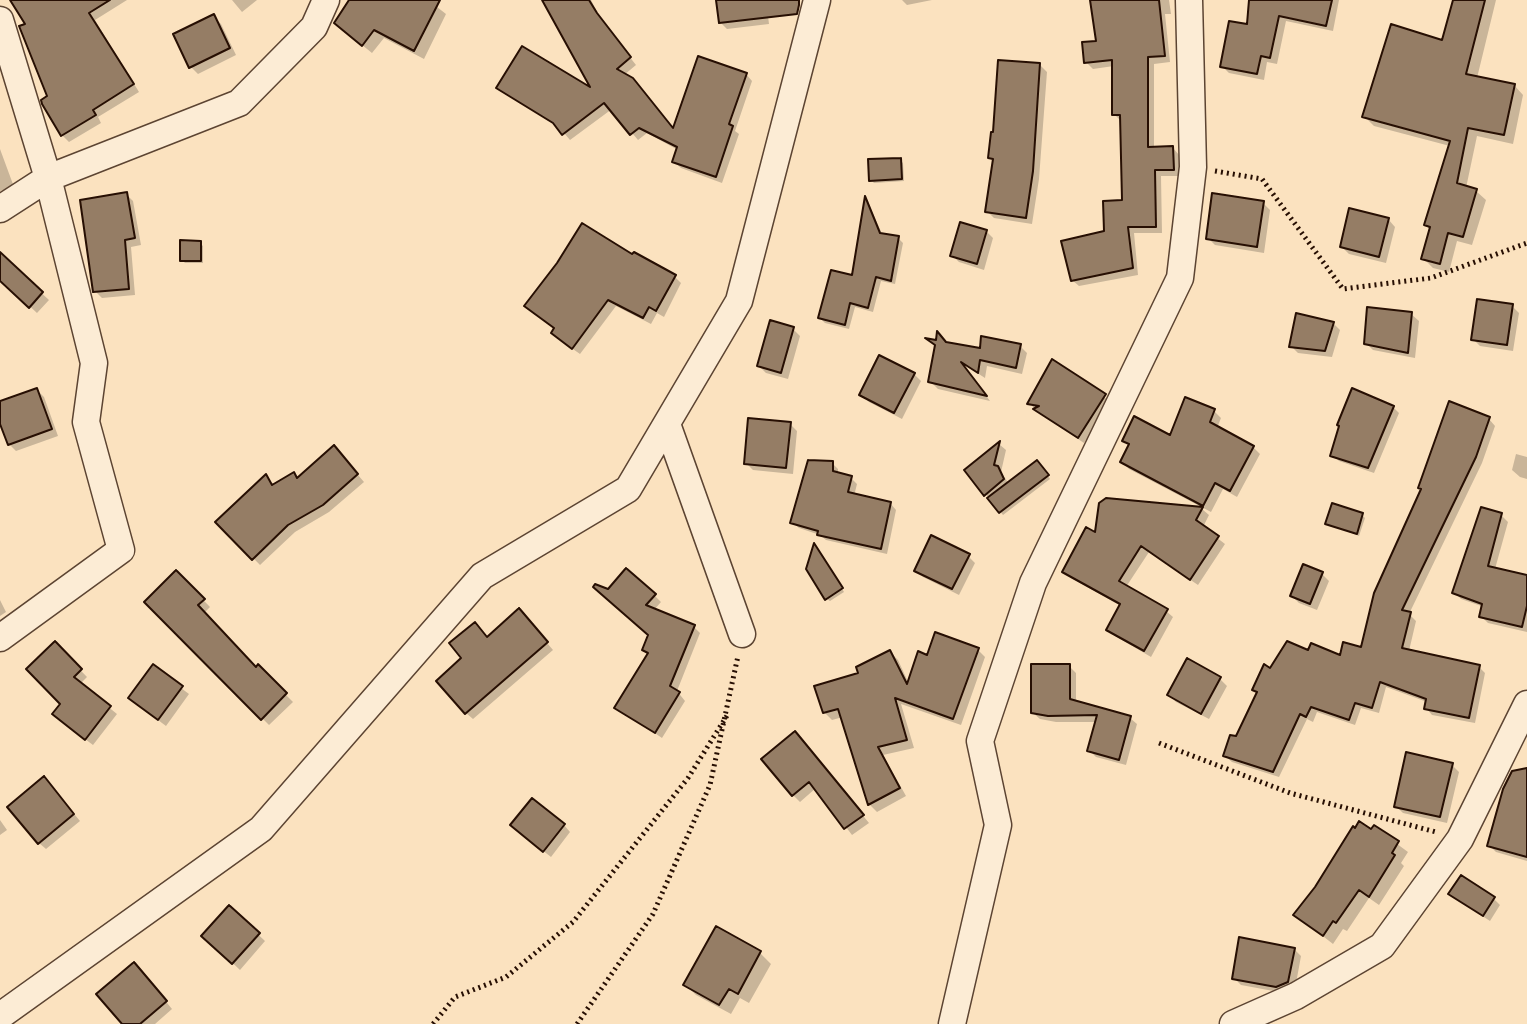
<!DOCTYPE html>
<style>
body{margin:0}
canvas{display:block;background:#fbe2bf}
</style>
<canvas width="1527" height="1024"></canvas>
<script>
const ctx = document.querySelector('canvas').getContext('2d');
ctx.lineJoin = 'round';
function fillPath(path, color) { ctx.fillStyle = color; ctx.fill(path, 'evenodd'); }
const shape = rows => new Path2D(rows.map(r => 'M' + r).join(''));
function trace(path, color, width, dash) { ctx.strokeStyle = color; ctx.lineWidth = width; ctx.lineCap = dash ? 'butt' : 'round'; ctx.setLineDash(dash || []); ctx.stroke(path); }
const shadow = shape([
 [15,0,127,0,95,20,139,92,98,117,101,123,69,142,62,135,28,24],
 [232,0,257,0,242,12],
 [351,0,428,0,446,14,424,59,384,38,372,53,346,32],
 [553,0,591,0,603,23,636,65,624,75,674,130,746,74,752,81,735,131,739,134,722,183,681,168,674,162,678,150,647,133,638,140,612,109,570,140,559,127,499,88,595,93],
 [718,0,766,0,769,24,727,29,720,22],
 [902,0,932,0,907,5],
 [1108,0,1169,0,1171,14,1165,14,1170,62,1154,64,1154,149,1173,148,1179,155,1180,176,1161,176,1162,233,1134,233,1138,275,1079,286,1072,280,1124,202,1121,121,1114,114,1114,66,1093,69,1086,62,1098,43],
 [1250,0,1339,0,1333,31,1286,21,1277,64,1267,62,1264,80,1229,73,1223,67,1246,26],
 [1455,0,1496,0,1477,78,1514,85,1523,95,1513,144,1477,136,1466,188,1476,191,1486,200,1472,245,1457,241,1449,272,1433,268,1423,258,1431,230,1426,225,1450,146,1374,126,1364,116,1444,42],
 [214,17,221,24,236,55,198,74,191,67],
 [1040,65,1047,72,1039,179,1032,224,994,218,987,211,994,162,990,158],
 [0,149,14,187,0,191],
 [900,160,903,163,904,181,874,183,871,180],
 [126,194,133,201,141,245,131,247,135,295,102,298,95,291],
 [867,200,883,236,898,238,903,243,895,284,881,281,873,312,855,307,849,329,825,323,820,318,854,278],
 [1263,203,1270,210,1264,253,1215,245,1208,238],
 [1388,219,1395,227,1386,263,1349,254,1342,247],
 [986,231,993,238,984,270,959,262,952,255],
 [200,243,203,246,203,263,185,263,182,260],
 [0,255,49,300,37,313,0,279],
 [633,257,674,276,681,283,664,317,657,313,651,324,616,306,580,354,560,340,556,329,527,306],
 [1512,306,1519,313,1513,351,1480,346,1473,339],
 [1411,314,1419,321,1415,358,1373,350,1366,343],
 [1333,323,1340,330,1332,357,1298,353,1291,346],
 [793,329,800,336,788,379,766,373,759,366],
 [931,341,982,351,1020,346,1027,353,1022,374,987,366,985,378,962,363,990,401,938,389,931,382,937,346],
 [1053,361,1111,402,1084,443,1042,415,1030,404],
 [914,374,921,381,902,419,869,402,862,395],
 [37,390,44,397,58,436,16,451,9,444,0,418,0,403],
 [1393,407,1399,413,1374,473,1339,461,1333,455],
 [1214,411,1221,418,1217,428,1253,447,1260,454,1237,497,1223,489,1211,512,1129,469,1122,462,1130,446,1124,440,1171,437],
 [1489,419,1495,426,1482,463,1409,614,1416,621,1409,651,1479,667,1485,673,1475,723,1432,715,1426,708,1427,702,1386,687,1379,713,1361,708,1355,725,1317,712,1313,722,1307,719,1279,777,1232,762,1225,756,1237,739,1271,670,1309,653,1341,658,1362,650],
 [790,424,797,431,793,474,753,470,746,463],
 [999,444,1006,450,1001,472,1009,484,1040,465,1050,479,1003,515,967,471],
 [1516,454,1527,457,1527,479,1520,477,1512,470],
 [341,455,364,482,329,512,295,532,260,565,218,522,266,476,274,486,298,479],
 [832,463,838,469,838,474,851,478,857,484,854,496,890,503,896,510,887,554,826,540,820,535,799,528,792,522],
 [1106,500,1202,509,1209,515,1203,527,1225,544,1198,585,1149,552,1126,587,1166,611,1173,617,1151,657,1115,636,1108,629,1121,606,1071,578,1064,571,1096,536],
 [1362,515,1365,518,1359,536,1328,524],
 [1501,515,1508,522,1495,569,1527,577,1527,632,1488,623,1481,616,1484,607,1461,599,1454,592],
 [817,549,844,592,830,601,827,599],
 [968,556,975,563,959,595,923,577,916,570],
 [176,572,210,607,203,614,256,669,258,667,293,702,269,725,146,602],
 [1322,574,1329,581,1317,610,1299,603,1292,596],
 [608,592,654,595,661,602,654,610,693,626,700,633,677,691,685,701,662,738,616,707,649,655,644,650,650,635],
 [0,600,6,612,0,616],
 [525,617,553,650,473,719,466,713,463,659,492,646],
 [55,644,87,677,80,684,117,714,93,745,61,721,62,704],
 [977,649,985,657,961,725,901,704,914,748,883,755,906,796,877,812,869,804,843,717,832,720,824,712,861,674,890,652,898,660,909,684,928,657],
 [1069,666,1076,673,1076,703,1130,718,1137,724,1126,765,1096,757,1089,750,1097,722,1056,722,1040,719,1033,713],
 [153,667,189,694,166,726,138,705],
 [1220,679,1227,686,1209,719,1176,702,1169,695],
 [802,741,869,823,852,835,816,788,800,802,793,795],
 [1452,765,1459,772,1447,823,1403,813,1396,806],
 [1527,770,1527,861,1496,852,1489,845],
 [51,786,80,821,46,849,39,843],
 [0,820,7,830,0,835],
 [564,825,570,832,551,857,519,832],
 [1374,827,1408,852,1401,863,1404,866,1379,905,1369,898,1347,931,1343,929,1333,944,1296,915],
 [1493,898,1500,905,1490,921,1458,900],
 [229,907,265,941,240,970,204,936],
 [716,929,760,953,771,964,749,1003,740,998,731,1014,696,995,685,984],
 [1294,949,1301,956,1295,989,1284,993,1241,985,1234,978],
 [141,971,172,1009,155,1024,124,1024]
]);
const building = shape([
 [10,0,110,0,89,13,134,84,93,110,96,115,61,136,42,104,41,100,47,96,19,26,25,24,10,0],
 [349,0,440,0,414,51,374,30,362,46,334,23,349,0],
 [542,0,589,0,597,13,631,57,617,69,633,78,673,128,698,56,747,73,729,124,733,126,716,177,672,162,677,147,639,128,630,135,604,103,562,135,553,123,496,88,522,46,590,87,542,0],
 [716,0,799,0,799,5,797,14,719,23,716,0],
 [1090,0,1159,0,1165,56,1148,57,1148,147,1173,146,1174,170,1155,170,1156,227,1128,227,1133,268,1071,281,1061,241,1104,231,1103,201,1122,200,1120,115,1112,115,1112,60,1084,63,1082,42,1096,41,1090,0],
 [1249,0,1332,0,1326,26,1279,16,1270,58,1261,56,1257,74,1220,67,1229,21,1247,24,1249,0],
 [1453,0,1485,0,1466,74,1515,84,1504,135,1468,128,1457,183,1477,189,1463,237,1448,233,1440,264,1421,259,1430,227,1424,225,1450,141,1362,117,1391,24,1442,40,1453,0],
 [214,14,230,48,189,68,173,34,214,14],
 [998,60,1040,63,1033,171,1026,218,985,212,993,159,988,158,991,132,993,132,998,60],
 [901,158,902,179,869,181,868,159,901,158],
 [127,192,135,238,125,240,129,289,93,292,80,200,127,192],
 [1212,193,1264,201,1257,247,1206,239,1212,193],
 [865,196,880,233,899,236,891,281,876,277,868,308,850,303,845,325,818,318,831,270,852,275,865,196],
 [1349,208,1389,218,1379,257,1340,247,1349,208],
 [960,222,987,230,977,264,950,256,960,222],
 [582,223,632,254,634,252,676,275,656,311,649,307,643,318,608,300,572,349,551,333,554,328,524,306,557,263,582,223],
 [180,240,201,241,201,261,180,261,180,240],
 [0,252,43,292,29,308,0,281,0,252],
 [1477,299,1513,304,1507,345,1471,340,1477,299],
 [1367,307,1412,312,1408,353,1364,344,1367,307],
 [1296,313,1334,322,1325,351,1289,347,1296,313],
 [770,320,794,327,781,373,757,366,770,320],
 [937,331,946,342,980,348,981,336,1021,344,1016,368,980,360,978,373,961,362,987,396,928,382,935,345,925,338,936,340,937,331],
 [879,355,915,373,894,413,859,395,879,355],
 [1052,359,1106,394,1078,438,1033,409,1039,406,1027,404,1052,359],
 [37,388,52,429,8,445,0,424,0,401,37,388],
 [1352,388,1394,406,1368,468,1330,456,1339,426,1337,425,1352,388],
 [1185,397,1215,409,1210,422,1254,446,1230,491,1215,483,1203,506,1120,462,1129,444,1122,441,1134,416,1170,435,1185,397],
 [1449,401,1490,417,1476,457,1402,610,1411,612,1402,648,1480,665,1469,718,1424,709,1426,699,1380,682,1372,708,1355,703,1349,720,1311,707,1306,717,1300,714,1273,772,1223,756,1230,735,1236,736,1257,692,1252,690,1264,664,1270,668,1287,641,1308,650,1311,643,1340,655,1343,642,1361,647,1374,593,1421,489,1418,488,1449,401],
 [748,418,791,422,786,468,744,464,748,418],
 [1000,441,994,465,998,466,1004,479,984,496,964,470,1000,441],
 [334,445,358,474,323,505,288,525,252,560,215,522,266,474,272,485,294,472,297,478,334,445],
 [808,460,833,461,833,471,852,476,848,492,891,502,881,549,817,535,818,531,790,523,808,460],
 [1037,460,1049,475,999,513,987,498,1037,460],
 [1106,498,1203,507,1196,520,1219,536,1190,580,1141,546,1119,581,1168,609,1144,651,1106,630,1120,604,1062,572,1086,527,1095,532,1099,503,1106,498],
 [1332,503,1363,513,1357,534,1325,524,1332,503],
 [1481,507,1502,513,1488,566,1527,575,1527,606,1522,627,1479,617,1482,604,1452,593,1481,507],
 [931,535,970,554,952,589,914,571,931,535],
 [814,543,843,588,825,600,806,569,814,543],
 [1303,564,1323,572,1310,604,1290,596,1303,564],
 [626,568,656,594,646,605,695,625,670,686,680,692,655,733,614,708,648,653,642,650,648,635,593,587,595,584,608,589,626,568],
 [176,570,205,599,198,605,256,667,258,664,287,693,261,720,144,602,176,570],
 [519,608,548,642,465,714,436,681,461,658,449,643,475,622,487,637,519,608],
 [935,632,979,648,953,719,895,698,907,740,878,747,900,788,868,805,838,709,823,713,814,686,858,673,856,667,890,650,907,684,918,651,927,655,935,632],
 [55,641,82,669,74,677,111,706,85,740,52,714,60,704,26,669,55,641],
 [1187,658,1221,677,1201,714,1167,695,1187,658],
 [153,664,183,686,158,720,128,698,153,664],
 [1031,664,1070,664,1070,699,1131,716,1119,760,1087,751,1097,715,1048,716,1031,713,1031,664],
 [795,731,864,815,844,829,809,782,792,796,761,759,795,731],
 [1406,752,1453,763,1440,817,1394,807,1406,752],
 [1527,768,1527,857,1487,846,1503,789,1512,771,1527,768],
 [44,776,74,814,38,844,7,807,44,776],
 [532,798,565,824,543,852,510,825,532,798],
 [1359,821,1371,829,1374,825,1399,841,1392,853,1395,855,1369,897,1359,890,1336,923,1333,921,1323,936,1293,915,1315,887,1353,826,1355,828,1359,821],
 [1461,875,1495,897,1483,916,1448,894,1461,875],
 [229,905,260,933,232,964,201,936,229,905],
 [716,926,761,951,738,994,729,989,719,1005,683,985,716,926],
 [1239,937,1295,948,1288,982,1276,987,1232,979,1239,937],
 [134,962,167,1001,140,1024,122,1024,96,994,134,962]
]);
const path = shape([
 [1215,171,1262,179,1343,289,1431,278,1527,243],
 [1159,743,1290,793,1436,832],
 [433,1024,455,997,506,977,573,922,688,778,728,714],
 [577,1024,653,914,710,785,738,656]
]);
const minor = shape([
 [0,20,48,178,94,363,86,422,121,550,0,638],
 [0,209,48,178,239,103,314,27,326,0],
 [667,424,742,634],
 [0,1016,261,829,482,576,628,489,739,301,817,0],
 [952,1024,998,825,980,741,1033,583,1180,278,1193,167,1189,0],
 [1233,1024,1296,996,1382,946,1460,839,1527,704]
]);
fillPath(shadow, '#0003');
fillPath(building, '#957d65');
trace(building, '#270f03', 2);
trace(minor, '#5c4432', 29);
trace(path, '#270f03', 5, [2, 4]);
trace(minor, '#fcecd5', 26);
</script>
